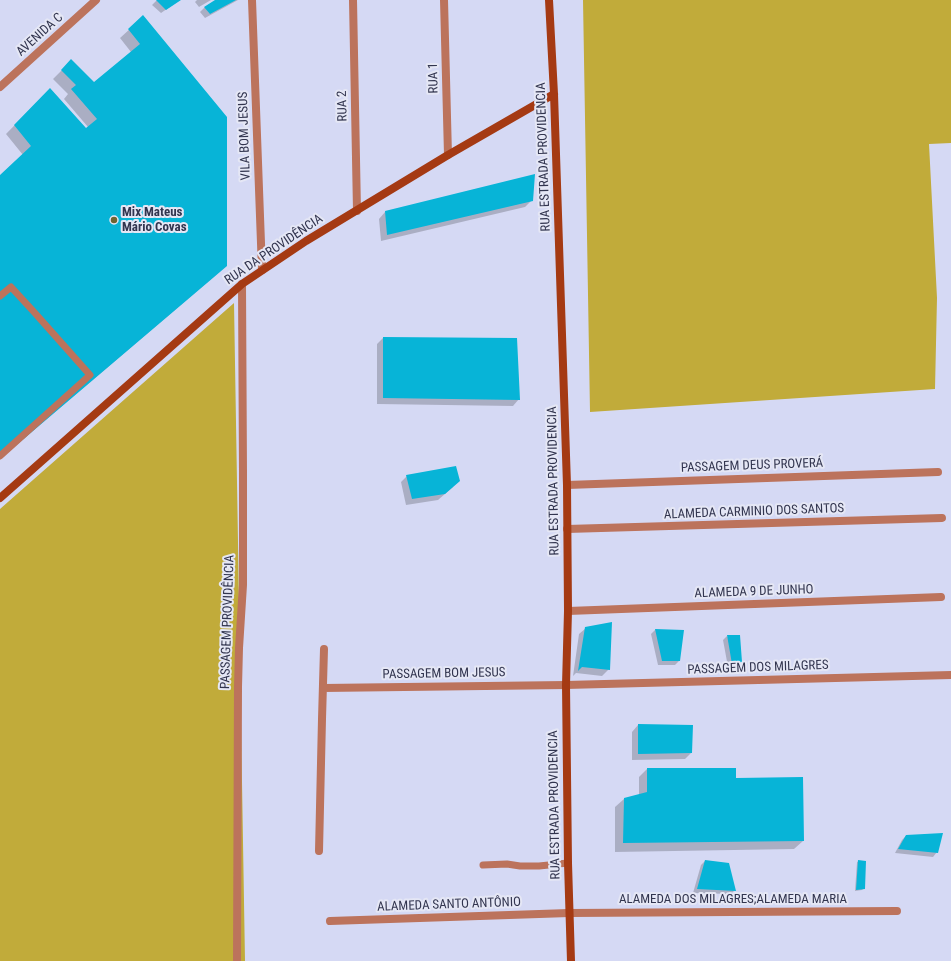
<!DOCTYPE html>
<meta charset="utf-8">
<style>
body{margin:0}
canvas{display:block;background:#d5d9f4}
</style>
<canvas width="951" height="961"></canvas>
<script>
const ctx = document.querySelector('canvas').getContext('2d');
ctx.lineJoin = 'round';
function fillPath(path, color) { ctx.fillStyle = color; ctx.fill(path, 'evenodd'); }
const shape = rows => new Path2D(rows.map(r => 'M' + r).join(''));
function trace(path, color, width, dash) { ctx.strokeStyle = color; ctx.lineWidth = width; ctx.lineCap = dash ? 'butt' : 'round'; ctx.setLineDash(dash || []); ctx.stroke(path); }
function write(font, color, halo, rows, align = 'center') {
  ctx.font = font + ' "Roboto Condensed",sans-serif'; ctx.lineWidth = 4; ctx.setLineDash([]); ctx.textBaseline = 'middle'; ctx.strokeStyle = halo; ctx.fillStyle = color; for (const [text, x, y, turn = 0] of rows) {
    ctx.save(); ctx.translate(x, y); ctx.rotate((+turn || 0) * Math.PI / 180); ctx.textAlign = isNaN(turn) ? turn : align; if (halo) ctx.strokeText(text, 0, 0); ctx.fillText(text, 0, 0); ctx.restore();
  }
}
const green = shape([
 [583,0,951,0,951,143,929,144,937,298,935,389,590,412],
 [234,303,245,961,0,961,0,509]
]);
const shadow = shape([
 [157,0,180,0,161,13,152,5],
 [197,0,211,0,199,7,195,2],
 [217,0,238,0,205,18,200,12,204,8],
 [143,17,226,266,217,274,0,459,0,176,23,155,6,134,50,89,85,129,88,127,64,99,68,94,53,79,63,69,94,84,131,52,120,38],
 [532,200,525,207,381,241,379,219,385,212],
 [383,338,519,399,513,406,377,404,377,344],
 [407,476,453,487,438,500,406,505,401,482],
 [586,628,609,669,602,676,576,673,573,676,579,634],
 [655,630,683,631,679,661,675,665,658,665,651,634],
 [727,636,741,661,737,666,728,667,723,640],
 [638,725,691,753,685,759,632,760,632,732],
 [647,769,735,779,803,841,794,849,615,852,615,807,624,799,639,795,639,777],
 [906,836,937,852,933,857,895,853,902,840],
 [705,861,735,890,731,894,693,893,701,865],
 [859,861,864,888,862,890,855,891,857,862]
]);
const building = shape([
 [156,0,181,0,166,10],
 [215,0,236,0,210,14,204,7],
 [143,15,227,117,227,266,0,459,0,175,31,146,14,125,50,88,86,128,97,119,71,89,76,85,61,70,71,59,94,82,140,44,128,29],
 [535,174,533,201,387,235,385,211],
 [383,337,517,338,520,400,383,398],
 [456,466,460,481,445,494,412,499,406,475],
 [612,622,610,670,582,667,578,671,585,627],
 [655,629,684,630,680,661,662,661],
 [727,635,740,635,742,662,732,664],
 [638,724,693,725,692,753,638,754],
 [647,768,736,768,736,778,803,777,804,841,623,843,624,798,647,792],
 [943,833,938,853,898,849,906,835],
 [705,860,729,863,736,891,697,889],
 [858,860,866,861,865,889,856,890]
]);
const lane = shape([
 [0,296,11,287,34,312,90,375,0,456],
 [483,865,507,864,520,866,539,866,568,863]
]);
const street = shape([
 [252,0,262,270],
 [353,0,357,211],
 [444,0,448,155],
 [0,87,96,0],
 [567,485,938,472],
 [567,529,942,518],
 [568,611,941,597],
 [323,688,566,685,951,675],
 [319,851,322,719,324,649],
 [330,921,569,913,897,911],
 [237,961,238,687,239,648,243,585,243,474,242,284]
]);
const secondary = shape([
 [549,0,554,94,567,485,568,611,566,685,568,863,571,961],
 [0,498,242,284,306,241,448,155,554,94]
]);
const markers = [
 [114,220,4,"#6e6431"]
];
const streetNames = [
 ["AVENIDA C",40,35,-42],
 ["RUA 1",434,78,-91],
 ["RUA 2",343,106,-91],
 ["VILA BOM JESUS",245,136,-92],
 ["RUA ESTRADA PROVIDENCIA",544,157,-92],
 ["RUA DA PROVIDÊNCIA",274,250,-34],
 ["PASSAGEM DEUS PROVERÁ",752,466,-2],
 ["RUA ESTRADA PROVIDENCIA",554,481,-91],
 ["ALAMEDA CARMINIO DOS SANTOS",754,512,-2],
 ["ALAMEDA 9 DE JUNHO",754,592,-2],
 ["PASSAGEM PROVIDÊNCIA",228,622,-88],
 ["PASSAGEM DOS MILAGRES",758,668,-2],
 ["PASSAGEM BOM JESUS",444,674,-1],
 ["RUA ESTRADA PROVIDENCIA",555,805,-91],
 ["ALAMEDA DOS MILAGRES;ALAMEDA MARIA",733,900],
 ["ALAMEDA SANTO ANTÔNIO",449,905,-2]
];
const poiNames = [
 ["Mix Mateus",122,213],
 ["Mário Covas",122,228]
];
fillPath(green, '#c1ab3a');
fillPath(shadow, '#0003');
fillPath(building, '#07b4d7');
trace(lane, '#bc735c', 7);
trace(street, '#bc735c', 8);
trace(secondary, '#a53a13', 8);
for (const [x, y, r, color] of markers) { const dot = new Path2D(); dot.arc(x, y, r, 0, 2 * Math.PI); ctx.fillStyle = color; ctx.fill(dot); trace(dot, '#e5e7f5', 1.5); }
write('13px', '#32354f', '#e5e7f5', streetNames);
write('bold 13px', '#32354f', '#e5e7f5', poiNames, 'left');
</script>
